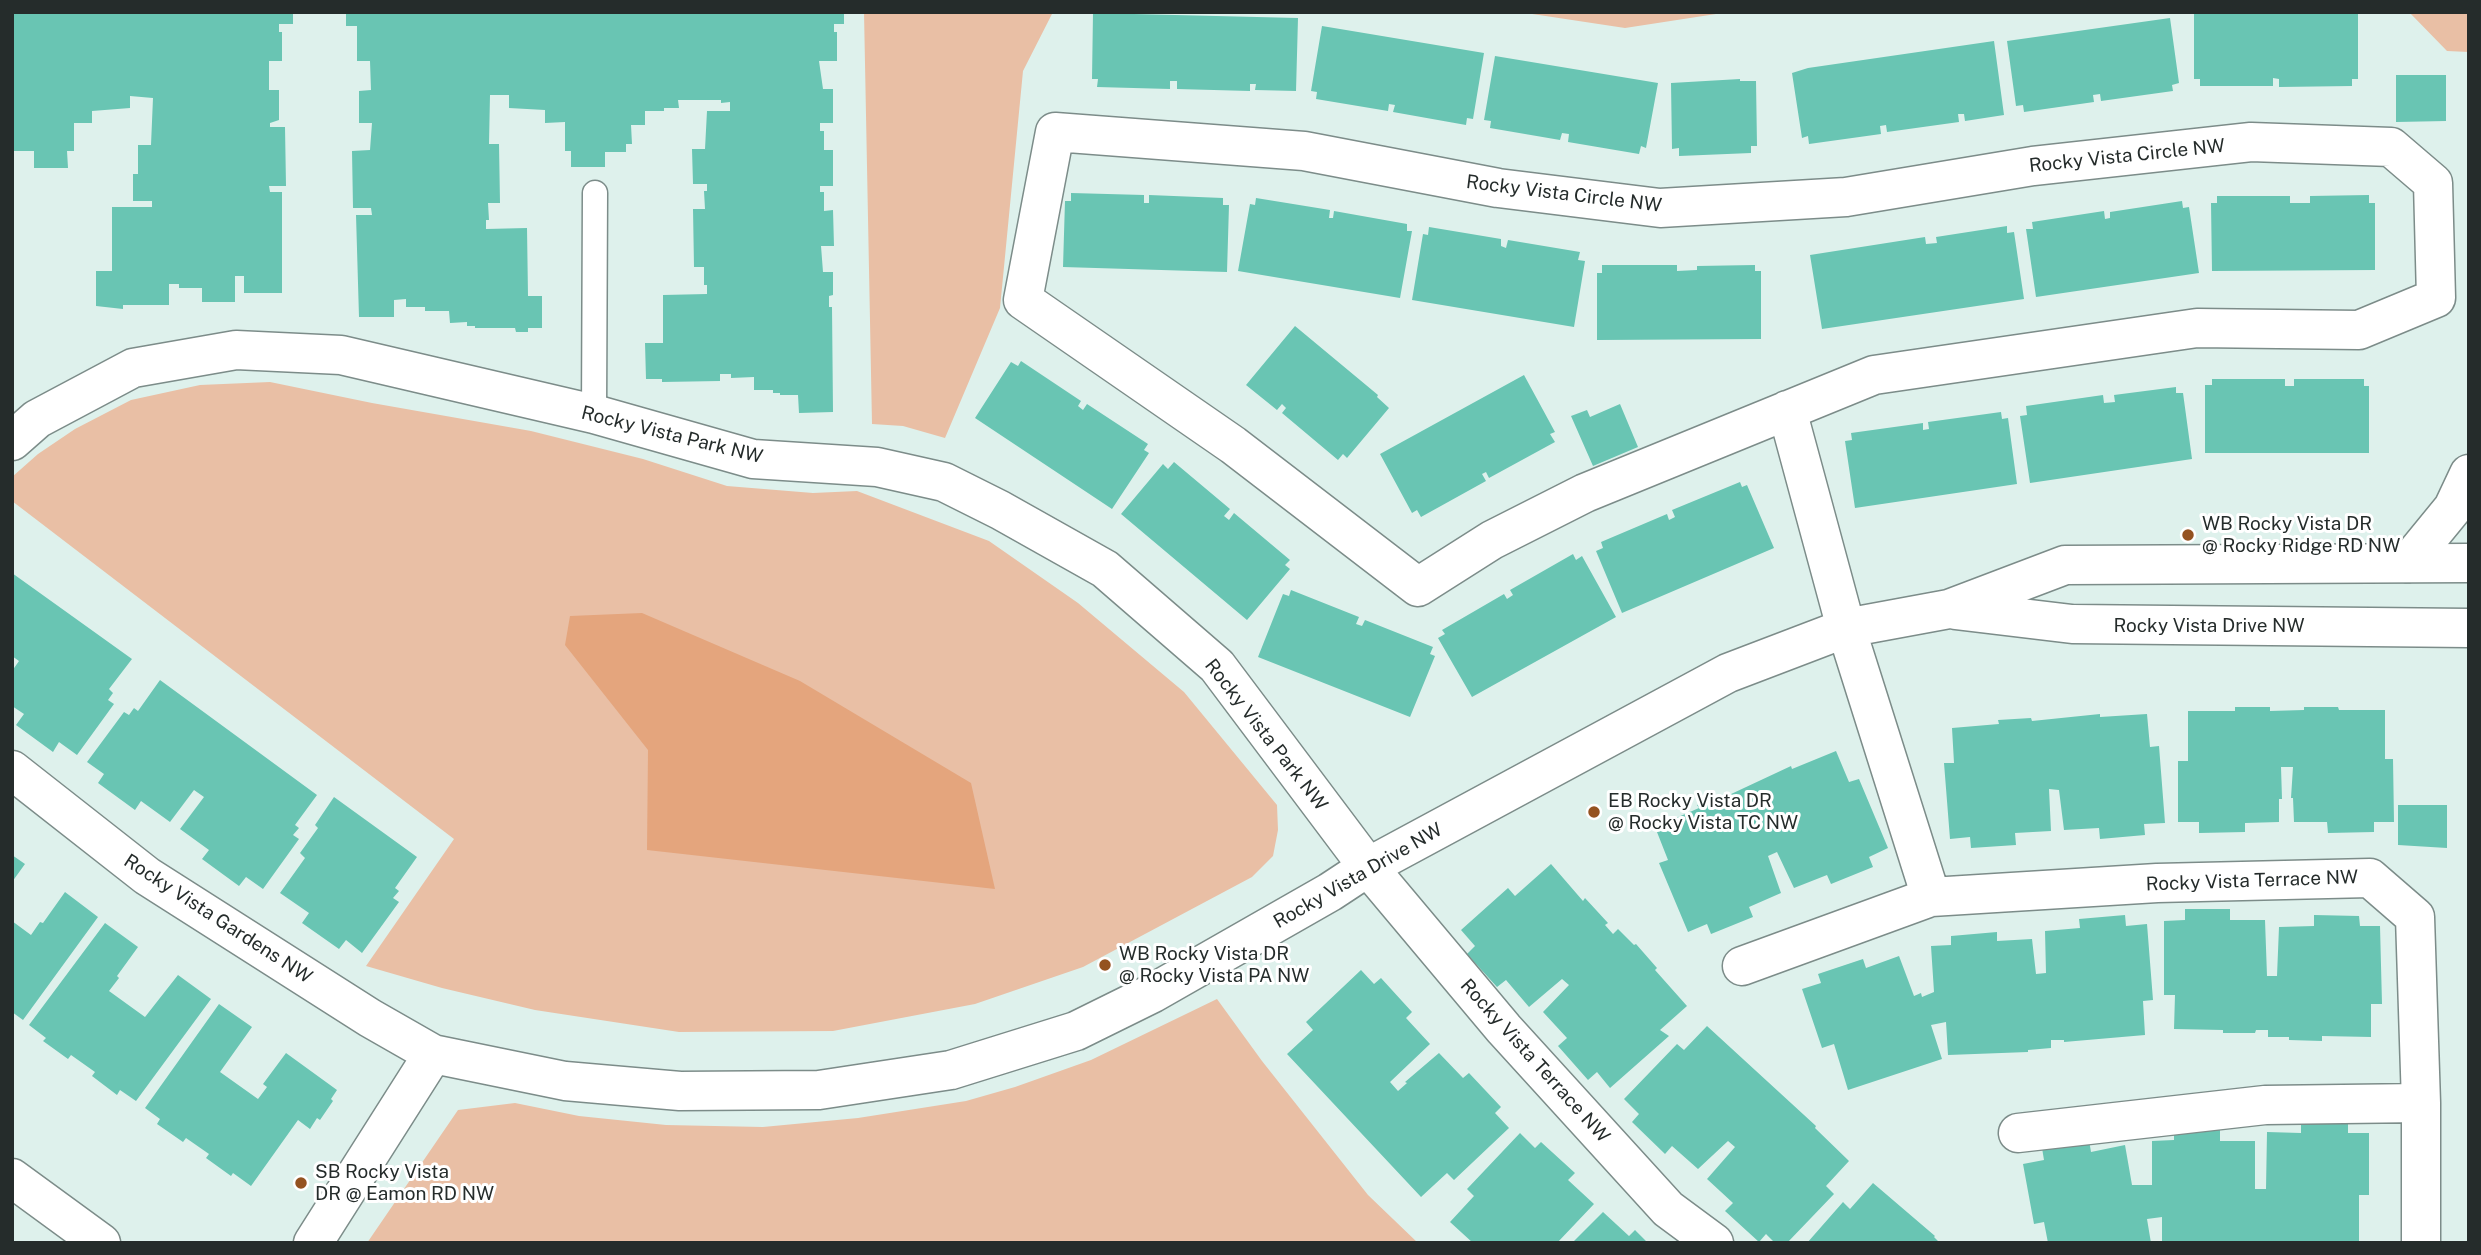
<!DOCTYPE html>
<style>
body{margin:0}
#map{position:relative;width:2481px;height:1255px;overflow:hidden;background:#def1ec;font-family:"Public Sans",sans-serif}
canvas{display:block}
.frame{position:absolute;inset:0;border:14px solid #252c2b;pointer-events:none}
</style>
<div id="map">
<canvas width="2481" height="1255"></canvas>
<div class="frame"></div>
</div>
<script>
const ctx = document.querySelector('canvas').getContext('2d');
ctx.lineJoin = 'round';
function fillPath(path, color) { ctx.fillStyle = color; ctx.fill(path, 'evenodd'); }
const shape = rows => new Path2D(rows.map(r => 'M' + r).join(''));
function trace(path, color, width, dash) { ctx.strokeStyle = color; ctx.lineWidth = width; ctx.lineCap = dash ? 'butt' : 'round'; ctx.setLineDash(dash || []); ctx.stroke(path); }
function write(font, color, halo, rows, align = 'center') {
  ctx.font = font + ' "Public Sans",sans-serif'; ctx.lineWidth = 6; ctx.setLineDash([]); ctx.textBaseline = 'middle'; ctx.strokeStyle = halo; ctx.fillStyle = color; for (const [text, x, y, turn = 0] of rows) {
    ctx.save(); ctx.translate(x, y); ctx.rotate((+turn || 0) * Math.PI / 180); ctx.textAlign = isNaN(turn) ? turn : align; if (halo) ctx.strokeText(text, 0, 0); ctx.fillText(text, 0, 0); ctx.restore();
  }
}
const green = shape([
 [864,12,1053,12,1023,71,1000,308,945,438,903,426,872,424],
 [1519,12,1729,12,1625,28],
 [2409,12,2469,12,2469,52,2447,51],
 [270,382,372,403,531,431,643,459,727,486,813,493,857,491,989,541,1078,603,1184,692,1277,805,1278,830,1273,856,1252,877,1083,967,975,1004,833,1031,679,1032,535,1010,442,988,366,966,454,839,12,501,12,477,38,454,75,429,131,400,200,385],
 [1217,999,1262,1061,1368,1195,1418,1243,367,1243,458,1110,515,1103,579,1116,666,1125,763,1127,858,1118,966,1101,1015,1087,1091,1060]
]);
const water = shape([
 [642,613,800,681,971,783,995,889,647,850,648,750,565,645,570,616]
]);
const building = shape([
 [12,12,293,12,293,24,279,24,279,32,282,32,282,61,269,61,269,90,279,90,279,120,270,123,270,127,285,127,286,186,269,186,270,192,282,192,282,293,244,293,244,276,235,276,235,302,202,302,202,288,179,288,179,284,169,284,169,305,123,305,123,309,96,306,96,271,112,271,112,207,152,207,152,201,133,201,133,174,138,174,138,145,151,145,153,98,130,96,130,108,92,111,92,123,74,123,74,151,67,151,68,168,34,168,34,151,13,151],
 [346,12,844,12,844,24,834,24,834,32,837,32,837,61,819,61,823,89,833,89,833,123,820,123,820,131,824,131,824,150,833,150,833,186,820,186,820,192,824,192,824,211,833,210,834,246,821,246,823,272,833,272,833,295,829,296,829,307,832,307,833,412,799,413,798,395,780,395,780,393,773,393,773,390,754,390,754,377,731,378,731,374,720,374,720,381,662,382,662,379,646,379,645,343,663,343,663,295,707,294,707,285,704,285,704,267,694,267,693,209,705,209,704,191,707,191,707,184,693,184,692,149,705,149,707,111,730,111,730,102,721,103,721,100,678,100,679,108,664,108,664,111,645,111,645,125,631,125,632,144,626,144,626,152,605,152,605,167,571,167,571,151,565,151,565,122,545,123,545,110,509,108,509,95,490,95,489,144,499,144,500,203,488,203,489,220,486,220,486,229,527,228,528,296,542,296,542,328,528,328,528,332,516,332,515,328,475,328,475,326,467,326,467,322,450,323,449,311,425,311,425,307,406,307,406,299,394,300,394,317,359,317,356,215,372,215,371,208,353,208,352,151,370,150,372,123,359,123,359,91,371,90,370,61,357,61,357,26,346,26],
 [2211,12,2358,13,2358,79,2352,79,2352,86,2279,87,2279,79,2273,78,2273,86,2200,86,2200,79,2194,79,2194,13],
 [1093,13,1298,18,1296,91,1255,90,1256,84,1250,84,1250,91,1177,89,1177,81,1170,81,1170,89,1097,87,1098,79,1092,79],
 [2170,18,2179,83,2172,85,2173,91,2101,101,2100,94,2093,95,2094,102,2024,112,2023,105,2016,106,2007,41],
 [1322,26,1484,53,1473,119,1467,118,1466,125,1393,112,1395,105,1389,104,1388,111,1316,99,1317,92,1311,91],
 [1994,41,2004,115,1965,121,1964,114,1958,114,1959,122,1887,132,1886,125,1880,126,1881,134,1809,144,1808,136,1802,138,1792,73,1808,68],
 [1495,56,1658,83,1646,148,1641,146,1639,154,1568,142,1569,134,1562,133,1560,140,1490,128,1491,121,1484,120],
 [2396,75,2446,75,2446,121,2396,122],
 [1740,79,1740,81,1756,81,1757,146,1751,146,1751,153,1679,156,1679,148,1672,149,1671,83],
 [1071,193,1144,195,1144,203,1149,203,1149,195,1223,198,1223,205,1229,205,1227,272,1063,267,1065,201,1071,201],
 [2369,195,2369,203,2375,203,2375,270,2212,271,2211,203,2217,203,2217,196,2290,196,2290,203,2310,203,2310,196],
 [1256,198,1330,210,1329,218,1333,218,1334,211,1407,224,1407,231,1412,231,1400,298,1238,271,1250,204,1255,205],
 [2182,201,2183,208,2189,207,2199,273,2036,297,2026,229,2033,229,2032,222,2104,211,2105,219,2110,218,2110,212],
 [2007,226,2007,233,2014,232,2024,299,1822,329,1810,255,1925,237,1926,244,1937,243,1936,237],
 [1429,227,1501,239,1501,246,1506,248,1508,240,1580,252,1578,260,1585,261,1574,327,1412,300,1423,234,1428,235],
 [1602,265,1677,265,1677,271,1697,270,1697,266,1755,265,1755,271,1761,271,1761,339,1597,340,1597,273,1602,273],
 [1295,326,1378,395,1377,397,1389,408,1347,458,1343,454,1338,460,1282,413,1286,408,1282,404,1277,410,1246,385],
 [1021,361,1081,401,1078,406,1083,410,1087,404,1148,444,1144,450,1149,453,1112,509,975,418,1011,362,1018,366],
 [1524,375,1555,432,1550,434,1555,442,1489,478,1486,472,1482,474,1486,481,1421,517,1417,510,1412,513,1380,454],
 [2212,379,2285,379,2285,386,2294,386,2294,379,2364,379,2364,386,2369,386,2369,453,2205,453,2205,385,2212,385],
 [2176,387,2176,393,2183,393,2192,459,2030,483,2020,416,2027,415,2026,406,2103,395,2104,403,2115,402,2114,395],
 [1620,404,1638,447,1593,466,1571,416,1587,410,1590,417],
 [2001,412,2002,419,2008,418,2017,484,1855,508,1845,441,1852,440,1851,433,1923,423,1923,430,1929,429,1928,422],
 [1174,462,1230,509,1224,516,1229,520,1234,513,1290,560,1285,565,1290,569,1247,620,1121,514,1163,464,1168,469],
 [1740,482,1742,487,1747,485,1774,548,1622,613,1596,551,1603,548,1601,542,1667,514,1669,520,1675,517,1672,510],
 [1573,554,1576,560,1582,556,1616,617,1472,697,1438,638,1445,634,1442,630,1504,594,1507,599,1513,595,1510,590],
 [12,573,132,659,109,689,113,693,108,700,114,704,77,755,59,742,53,752,16,725,24,714,12,706,12,671,19,661,12,656],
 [1291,590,1359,617,1356,624,1362,626,1365,620,1433,647,1430,654,1435,656,1410,717,1258,657,1283,594,1289,596],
 [160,680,317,795,295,825,299,828,293,835,299,839,263,889,246,877,239,886,202,859,209,850,180,829,204,797,194,790,170,822,141,801,135,810,98,783,104,774,87,762,124,712,129,715,134,708,138,711],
 [2235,707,2270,707,2270,711,2304,710,2304,707,2338,707,2339,710,2385,710,2385,759,2393,759,2394,822,2374,822,2374,832,2328,833,2327,822,2294,822,2293,798,2291,798,2293,767,2281,767,2282,799,2279,799,2279,822,2245,823,2245,832,2199,833,2199,822,2178,822,2178,761,2188,761,2188,711,2235,711],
 [2100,714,2100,717,2147,714,2150,747,2159,746,2165,823,2144,824,2145,835,2100,839,2099,828,2064,830,2059,790,2049,789,2051,831,2015,833,2016,845,1971,848,1970,837,1950,839,1944,763,1954,763,1952,728,1999,724,1998,720,2031,718,2032,721],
 [1836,751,1849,782,1859,779,1888,848,1869,857,1873,867,1831,884,1827,875,1794,888,1777,852,1768,856,1781,893,1749,907,1753,917,1711,934,1707,924,1688,932,1659,863,1668,860,1655,827,1699,808,1697,805,1728,792,1729,795,1791,766,1792,769],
 [334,797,417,857,395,888,399,891,393,898,399,902,362,953,346,940,339,949,302,923,309,913,280,893,305,858,300,853,318,828,315,825],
 [2398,805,2447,805,2447,848,2398,845],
 [12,855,25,864,12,882],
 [1551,864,1583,901,1585,898,1608,923,1605,925,1613,934,1618,929,1634,945,1636,944,1657,968,1655,970,1687,1006,1660,1030,1669,1036,1610,1088,1597,1072,1588,1080,1558,1046,1567,1038,1543,1012,1569,985,1562,979,1529,1007,1506,980,1497,987,1467,954,1475,946,1461,930,1508,888,1515,896],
 [65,892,98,917,23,1020,12,1012,12,921,31,935,40,922,43,923],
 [2185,909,2230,909,2230,920,2265,920,2267,976,2277,976,2279,927,2314,926,2314,915,2359,916,2360,926,2380,926,2382,1004,2371,1004,2371,1037,2322,1036,2322,1041,2289,1040,2289,1037,2268,1037,2268,1030,2256,1030,2255,1033,2223,1033,2223,1030,2174,1029,2175,995,2164,995,2164,921,2185,920],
 [2125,915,2126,926,2147,924,2153,1000,2143,1001,2145,1035,2064,1042,2064,1040,2051,1040,2051,1048,2028,1050,2028,1052,1948,1055,1946,1022,1931,1025,1942,1059,1848,1090,1834,1044,1822,1048,1802,989,1821,983,1818,974,1863,959,1866,968,1899,956,1914,996,1921,993,1922,997,1934,992,1931,946,1951,945,1951,936,1997,932,1997,941,2032,939,2036,974,2046,973,2045,931,2080,928,2079,919],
 [105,923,138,947,117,976,119,978,109,991,145,1017,178,975,211,999,136,1101,120,1090,117,1095,92,1076,95,1072,71,1055,68,1059,43,1041,46,1038,29,1025],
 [1361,970,1374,984,1381,978,1412,1012,1406,1018,1430,1044,1390,1082,1398,1091,1407,1083,1405,1082,1439,1053,1463,1078,1469,1073,1501,1107,1495,1113,1509,1128,1454,1180,1447,1173,1421,1197,1287,1054,1313,1030,1306,1022],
 [219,1004,252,1027,220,1072,258,1099,267,1087,263,1084,286,1053,337,1090,331,1099,333,1101,320,1120,317,1118,310,1129,298,1120,251,1186,233,1173,231,1176,206,1158,209,1154,186,1138,183,1142,157,1124,160,1119,145,1108],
 [1707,1026,1816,1126,1815,1128,1849,1161,1826,1186,1834,1194,1787,1243,1775,1243,1766,1234,1759,1242,1725,1211,1733,1203,1707,1179,1735,1147,1728,1141,1698,1169,1672,1146,1665,1154,1632,1122,1639,1114,1624,1099,1677,1044,1684,1050],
 [2301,1123,2348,1124,2348,1133,2369,1133,2369,1195,2359,1195,2359,1243,2162,1243,2162,1217,2147,1219,2151,1243,2048,1243,2044,1222,2034,1224,2023,1164,2044,1160,2042,1148,2089,1140,2091,1152,2125,1145,2132,1185,2152,1185,2152,1141,2174,1140,2174,1130,2220,1130,2220,1141,2255,1141,2255,1189,2266,1189,2267,1132,2301,1133],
 [1520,1133,1535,1148,1541,1142,1575,1173,1568,1180,1594,1204,1557,1243,1473,1243,1450,1222,1474,1196,1467,1189],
 [1873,1183,1935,1236,1934,1237,1940,1243,1807,1243,1843,1202,1850,1209],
 [1603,1212,1629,1236,1635,1230,1648,1243,1572,1243]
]);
const service = shape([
 [594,414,595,193]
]);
const minor = shape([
 [1055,132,1304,151,1498,188,1660,208,1846,197,2033,166,2251,142,2391,147,2433,183,2436,298,2359,330,2197,328,1874,375,1585,493,1492,540,1418,587,1233,445,1023,300,1055,132],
 [1787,410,1846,628,1931,897],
 [12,441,37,419,133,368,236,350,341,355,594,414,753,459,877,467,944,482,1000,510,1105,569,1217,666,1368,867,1504,1029,1668,1209,1714,1243],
 [1955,610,2072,624,2469,628],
 [12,770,147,876,370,1018,433,1054],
 [1742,966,1931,897,2157,883,2370,878,2415,917,2421,1103,2421,1243],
 [2018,1133,2265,1105,2421,1103],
 [12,1178,101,1243],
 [313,1243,433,1054,565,1081,680,1091,819,1090,951,1070,1076,1031,1153,993,1330,892,1368,867,1728,673,1846,628,1949,609,2065,565,2469,563]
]);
const tertiary = shape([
 [2408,563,2453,508,2469,474]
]);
const markers = [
 [2188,535,7,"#945220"],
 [1594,812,7,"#945220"],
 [1105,965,7,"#945220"],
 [301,1183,7,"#945220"]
];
const streetNames = [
 ["Rocky Vista Circle NW",2127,156,-6],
 ["Rocky Vista Circle NW",1564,194,7],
 ["Rocky Vista Park NW",672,435,14],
 ["Rocky Vista Drive NW",2209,626],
 ["Rocky Vista Park NW",1266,735,52],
 ["Rocky Vista Drive NW",1358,876,-30],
 ["Rocky Vista Terrace NW",2252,881,-2],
 ["Rocky Vista Gardens NW",218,919,33],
 ["Rocky Vista Terrace NW",1535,1061,48]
];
const poiNames = [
 ["WB Rocky Vista DR",2202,524],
 ["@ Rocky Ridge RD NW",2202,546],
 ["EB Rocky Vista DR",1608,801],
 ["@ Rocky Vista TC NW",1608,823],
 ["WB Rocky Vista DR",1119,954],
 ["@ Rocky Vista PA NW",1119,976],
 ["SB Rocky Vista",315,1172],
 ["DR @ Eamon RD NW",315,1194]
];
fillPath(green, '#e9bfa5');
fillPath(water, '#e4a57d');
fillPath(building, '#69c5b3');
trace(service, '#7c8c89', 27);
trace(minor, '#7c8c89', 41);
trace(tertiary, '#7c8c89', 41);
trace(service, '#fff', 24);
trace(minor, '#fff', 38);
trace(tertiary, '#fff', 38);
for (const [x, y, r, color] of markers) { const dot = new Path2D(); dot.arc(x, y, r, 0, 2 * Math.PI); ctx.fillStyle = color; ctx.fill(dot); trace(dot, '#fff', 2.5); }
write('19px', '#252c2b', '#fff', streetNames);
write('19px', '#252c2b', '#fff', poiNames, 'left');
</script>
